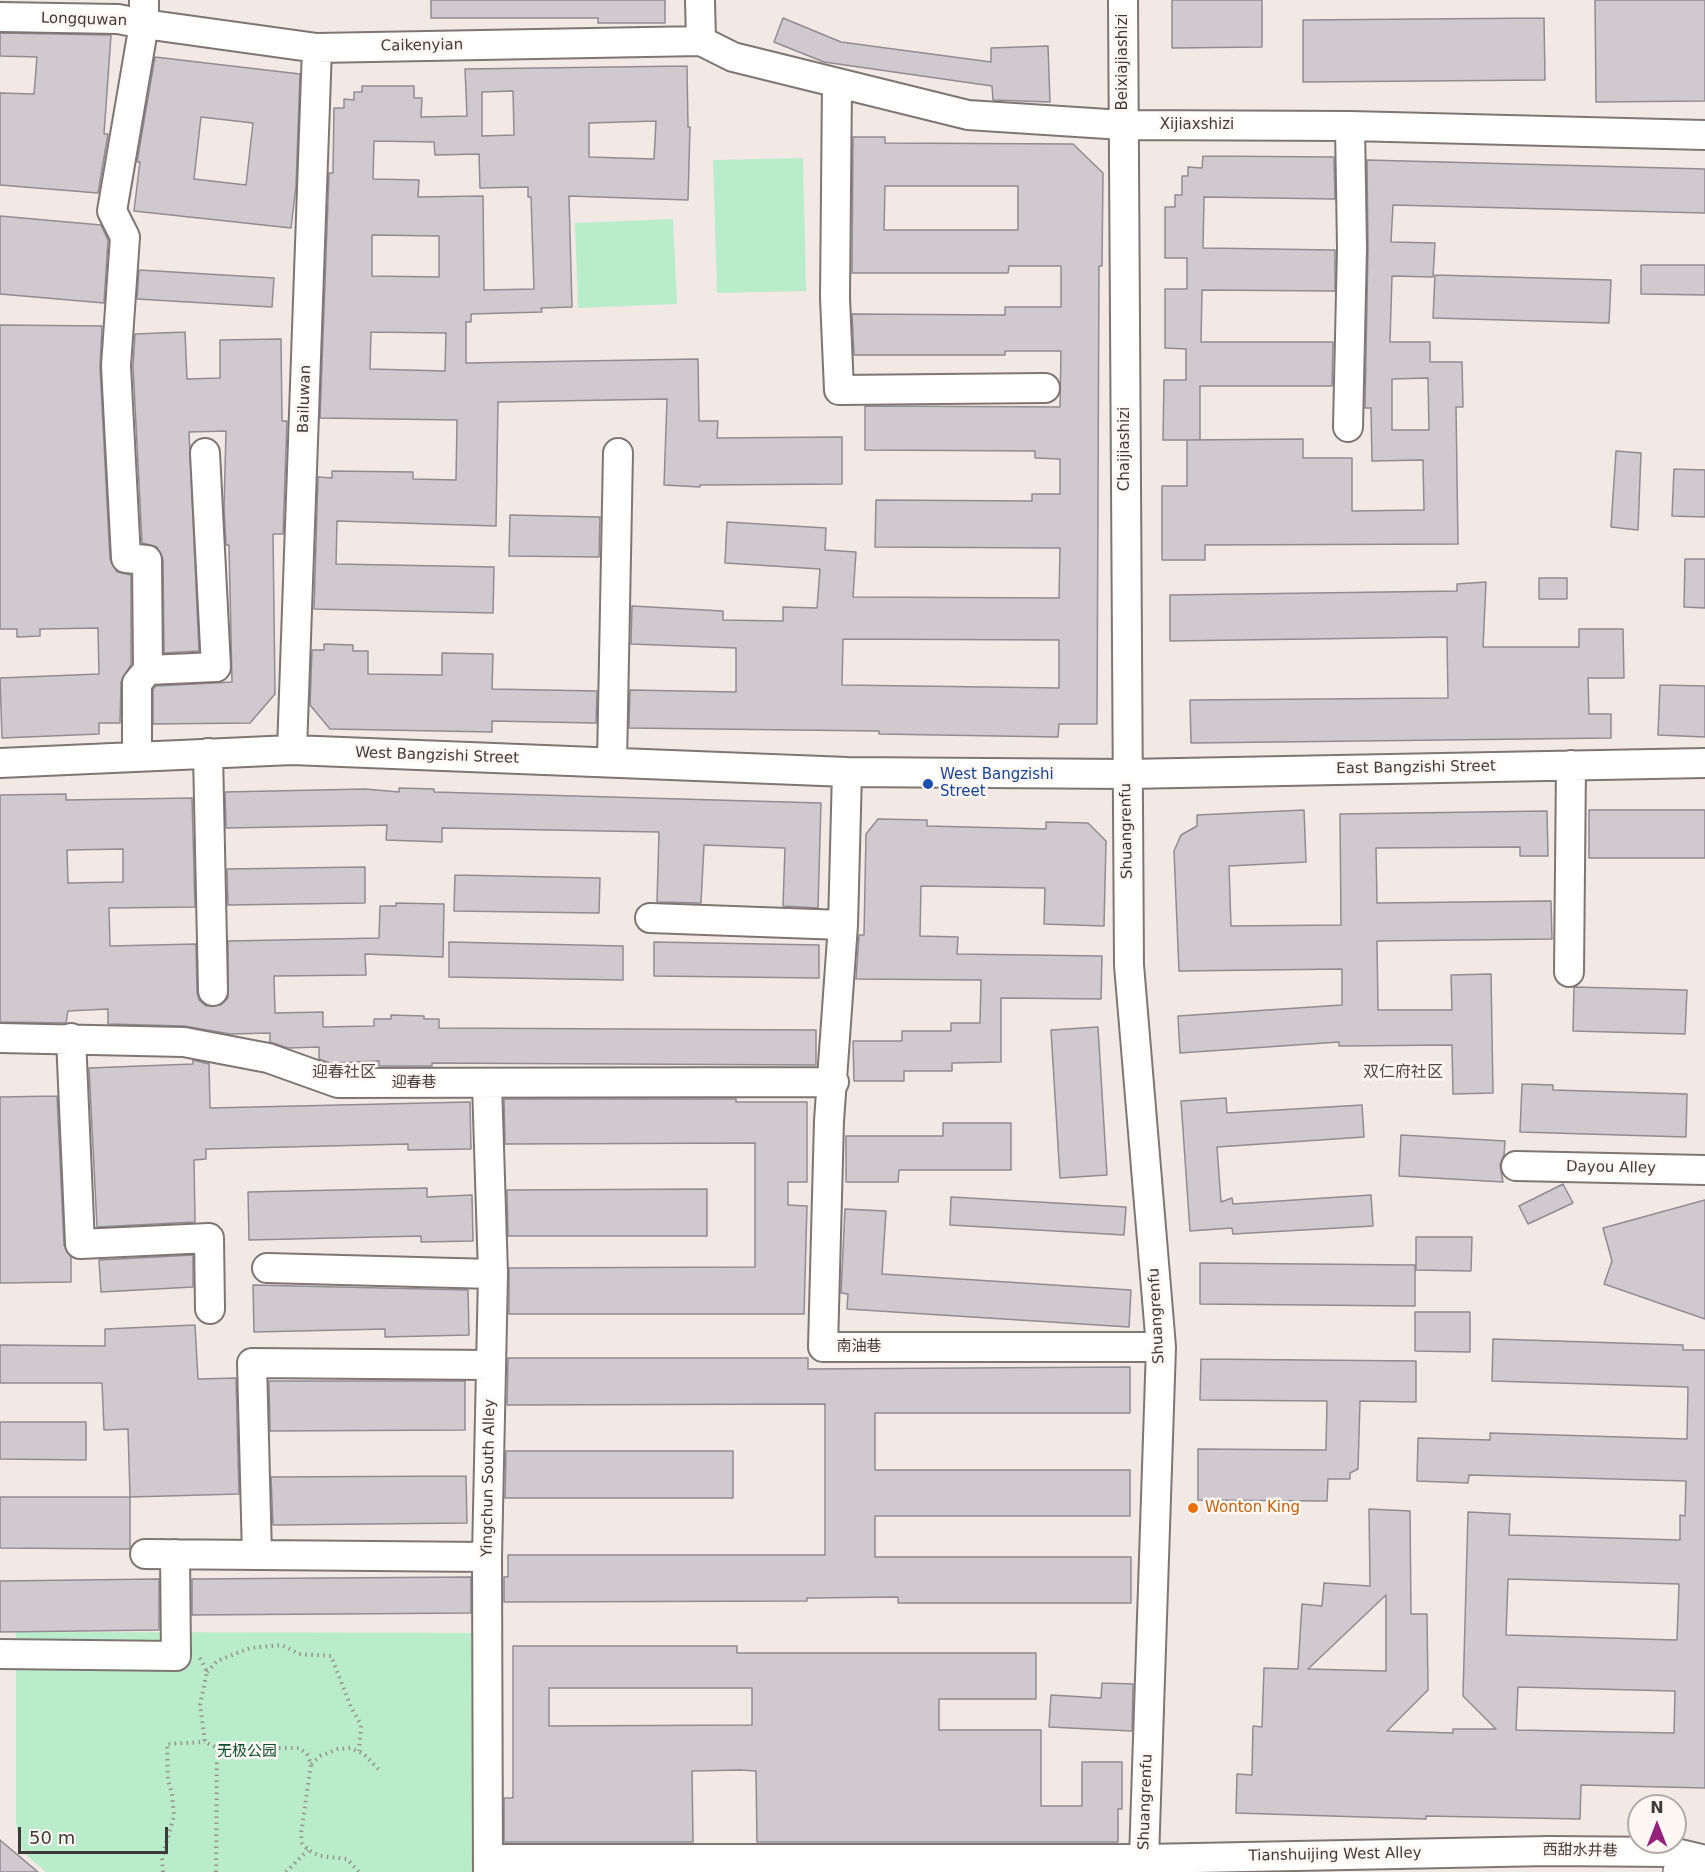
<!DOCTYPE html>
<meta charset="utf-8">
<style>
body{margin:0}
#map{position:relative;width:1705px;height:1872px;overflow:hidden;background:#f3e9e4;font-family:"DejaVu Sans",sans-serif}
canvas{display:block}
.north{position:absolute;left:1627px;top:1794px;width:60px;height:60px;box-sizing:border-box;background:#fff7f3;border:2px solid #b2aba9;border-radius:50%;rotate:0deg;font-size:16px;font-weight:700;line-height:24px;text-align:center;color:#3e3a39}
.north::after{content:'';display:block;margin:auto;width:21px;height:27px;background:#97207c;clip-path:polygon(50% 0,100% 100%,50% 72%,0 100%)}
.scale{position:absolute;left:18px;top:1827px;width:150px;height:27px;box-sizing:border-box;border:3px solid #3e3a39;border-top:0;padding-left:8px;font-size:18px;line-height:21px;white-space:nowrap;color:#3e3a39;-webkit-text-stroke:4px #fff7f3;paint-order:stroke}
</style>
<div id="map">
<canvas width="1705" height="1872"></canvas>
<div class="north">N</div>
<div class="scale">50 m</div>
</div>
<script>
const ctx = document.querySelector('canvas').getContext('2d');
ctx.lineJoin = 'round';
function fillPath(path, color) { ctx.fillStyle = color; ctx.fill(path, 'evenodd'); }
const shape = rows => new Path2D(rows.map(r => 'M' + r).join(''));
function trace(path, color, width, dash) { ctx.strokeStyle = color; ctx.lineWidth = width; ctx.lineCap = dash ? 'butt' : 'round'; ctx.setLineDash(dash || []); ctx.stroke(path); }
function write(font, color, halo, rows, align = 'center') {
  ctx.font = font + ' "DejaVu Sans","Noto Sans SC",sans-serif'; ctx.lineWidth = 5; ctx.setLineDash([]); ctx.textBaseline = 'middle'; ctx.strokeStyle = halo; ctx.fillStyle = color; for (const [text, x, y, turn = 0] of rows) {
    ctx.save(); ctx.translate(x, y); ctx.rotate((+turn || 0) * Math.PI / 180); ctx.textAlign = isNaN(turn) ? turn : align; if (halo) ctx.strokeText(text, 0, 0); ctx.fillText(text, 0, 0); ctx.restore();
  }
}
const green = shape([
 [803,158,806,291,717,293,713,160],
 [673,219,677,304,578,308,575,223],
 [16,1632,477,1633,478,1872,46,1872,25,1854,19,1843,16,1821]
]);
const building = shape([
 [431,0,665,0,665,23,598,23,598,18,431,18,431,0],
 [1172,0,1262,0,1262,47,1172,48,1172,0],
 [1595,0,1705,0,1705,101,1596,102,1595,0],
 [783,18,841,42,991,62,991,48,1048,46,1050,102,993,100,992,86,824,62,774,42,783,18],
 [1544,18,1545,80,1303,82,1303,20,1544,18],
 [0,33,111,35,104,134,108,134,98,193,0,185,0,93,34,94,37,57,0,56,0,33],
 [155,57,300,74,296,186,291,228,134,211,140,162,137,162,155,57],
 [201,117,253,123,246,185,194,179,201,117],
 [687,66,688,127,690,127,688,200,569,196,572,307,541,308,542,312,471,314,471,322,466,322,466,363,698,359,699,421,718,421,717,438,842,437,842,484,700,485,700,487,664,485,667,399,498,402,496,526,337,521,336,564,494,567,493,613,314,609,318,477,332,478,332,471,413,472,413,479,456,480,457,420,320,418,329,173,333,173,334,108,344,108,344,99,354,100,354,92,362,92,362,86,414,86,414,98,422,98,421,117,467,116,465,69,687,66],
 [513,91,514,135,482,136,482,92,513,91],
 [656,121,654,159,589,157,589,123,656,121],
 [374,141,434,142,435,155,479,154,480,188,528,187,528,197,531,197,534,289,484,290,483,196,418,197,419,180,373,179,374,141],
 [372,235,439,236,439,277,372,276,372,235],
 [371,332,446,333,445,371,370,369,371,332],
 [853,137,885,137,885,143,1073,144,1103,173,1102,266,1099,266,1097,724,1059,724,1058,737,879,734,879,731,629,728,630,690,736,692,736,648,631,644,632,606,723,611,723,620,783,621,783,607,817,608,820,569,725,563,727,522,826,528,825,550,856,552,853,597,1059,598,1060,548,875,547,876,500,1032,501,1032,494,1060,494,1060,459,1035,458,1035,451,865,450,865,406,1060,407,1061,351,1005,351,1005,355,854,355,852,314,1005,315,1005,307,1061,307,1061,266,1009,266,1008,273,852,273,853,137],
 [885,186,1018,186,1018,230,884,230,885,186],
 [843,639,1059,640,1059,688,842,685,843,639],
 [1203,156,1334,157,1335,199,1204,197,1203,248,1335,250,1335,291,1202,290,1201,342,1333,342,1332,386,1200,386,1200,440,1163,440,1164,380,1186,380,1186,349,1165,348,1165,289,1187,289,1187,258,1165,258,1165,207,1175,207,1175,195,1182,195,1182,176,1188,176,1188,167,1202,168,1203,156],
 [1367,160,1705,169,1705,213,1393,205,1391,242,1435,243,1433,277,1392,276,1390,342,1430,342,1430,362,1462,362,1463,407,1456,407,1458,544,1205,545,1205,560,1162,560,1162,486,1187,486,1187,440,1303,439,1303,458,1352,458,1352,511,1424,510,1423,460,1372,461,1371,408,1365,408,1368,248,1367,160],
 [1428,378,1429,430,1392,430,1392,379,1428,378],
 [0,216,101,225,108,240,104,303,0,294,0,216],
 [1641,265,1705,265,1705,295,1641,294,1641,265],
 [139,270,274,278,272,307,137,299,139,270],
 [1435,275,1611,280,1609,323,1433,318,1435,275],
 [0,325,102,326,100,367,110,559,117,572,131,575,131,664,121,682,120,723,99,723,99,734,2,738,0,678,99,674,98,628,40,629,40,636,17,637,17,629,0,629,0,325],
 [185,332,187,379,220,378,220,340,281,339,282,421,287,421,283,534,273,534,275,694,250,723,153,724,153,689,156,686,232,682,229,545,226,545,224,508,226,431,189,432,199,651,164,653,163,559,157,547,142,543,133,366,135,334,185,332],
 [1616,451,1641,453,1638,530,1611,527,1616,451],
 [1674,469,1705,470,1705,517,1672,516,1674,469],
 [510,515,600,517,599,557,509,556,510,515],
 [1685,559,1705,559,1705,608,1684,607,1685,559],
 [1539,578,1567,578,1567,599,1539,599,1539,578],
 [1486,582,1483,647,1579,647,1579,629,1623,629,1624,678,1588,678,1589,714,1611,714,1611,738,1191,743,1190,700,1448,698,1447,637,1170,641,1170,595,1457,591,1457,584,1486,582],
 [324,644,353,645,353,651,368,651,368,674,442,675,442,653,493,654,492,689,597,691,596,723,492,721,492,732,330,729,310,705,312,650,324,650,324,644],
 [1660,685,1705,686,1705,737,1658,735,1660,685],
 [399,788,434,789,434,792,821,803,818,908,783,906,785,848,704,845,701,903,657,902,659,832,442,828,442,842,386,840,387,825,226,828,225,792,365,789,399,792,399,788],
 [66,794,66,800,192,798,195,907,109,908,110,946,196,944,197,992,199,1000,206,1006,221,1005,228,998,228,941,379,938,380,906,396,906,396,903,444,904,443,957,365,954,366,975,274,976,275,1013,323,1012,323,1027,374,1026,374,1019,391,1019,391,1015,424,1016,424,1019,439,1019,439,1028,816,1030,816,1065,432,1063,432,1066,379,1066,379,1061,330,1063,319,1059,319,1047,288,1048,270,1042,270,1033,230,1034,184,1026,108,1024,108,1009,68,1011,66,1023,0,1022,0,795,66,794],
 [123,849,123,882,68,883,67,850,123,849],
 [1304,810,1306,862,1229,866,1231,926,1341,925,1340,814,1547,811,1548,856,1520,856,1520,847,1376,848,1377,903,1551,901,1552,939,1377,941,1378,1010,1452,1010,1451,975,1491,974,1493,1093,1453,1094,1452,1045,1339,1046,1339,1042,1180,1053,1178,1016,1342,1005,1342,969,1179,971,1174,851,1181,835,1197,826,1197,815,1304,810],
 [1589,810,1705,810,1705,858,1589,858,1589,810],
 [878,819,927,820,927,826,1046,829,1046,822,1088,823,1106,841,1104,926,1044,924,1045,888,921,886,920,936,958,937,957,954,1102,956,1101,999,1001,998,1001,1062,952,1063,952,1071,904,1071,904,1081,854,1081,853,1041,902,1041,902,1031,951,1031,951,1023,980,1023,981,980,856,979,859,935,864,935,866,834,878,819],
 [365,867,365,903,228,905,227,869,365,867],
 [455,875,600,878,599,913,454,911,455,875],
 [449,942,623,946,623,980,449,977,449,942],
 [654,942,819,945,819,978,654,976,654,942],
 [1574,987,1687,990,1685,1034,1573,1031,1574,987],
 [1098,1027,1107,1175,1060,1178,1051,1030,1098,1027],
 [193,1060,209,1064,210,1108,470,1102,471,1149,408,1150,408,1144,206,1149,206,1159,194,1160,195,1222,97,1227,89,1068,193,1064,193,1060],
 [1522,1084,1553,1085,1553,1090,1687,1094,1686,1137,1520,1132,1522,1084],
 [57,1096,64,1245,71,1257,71,1282,0,1283,0,1097,57,1096],
 [1226,1098,1227,1113,1362,1105,1364,1137,1217,1147,1221,1202,1232,1198,1233,1204,1371,1195,1373,1226,1233,1234,1232,1228,1190,1231,1181,1101,1226,1098],
 [504,1099,736,1099,736,1102,807,1102,807,1182,788,1182,788,1205,807,1206,804,1314,509,1314,509,1268,755,1267,755,1143,505,1144,504,1099],
 [943,1123,1011,1123,1011,1170,899,1170,898,1182,846,1182,846,1136,943,1136,943,1123],
 [1401,1135,1505,1141,1504,1155,1500,1165,1503,1182,1399,1176,1401,1135],
 [1563,1184,1573,1203,1528,1224,1519,1206,1563,1184],
 [427,1188,427,1197,472,1195,473,1241,421,1242,421,1236,249,1240,248,1192,427,1188],
 [707,1189,707,1236,508,1236,507,1190,707,1189],
 [951,1197,1126,1207,1124,1235,950,1225,951,1197],
 [1705,1200,1705,1319,1604,1284,1612,1261,1603,1228,1705,1200],
 [845,1209,886,1211,882,1274,1131,1290,1129,1327,847,1309,848,1294,841,1293,845,1209],
 [1416,1237,1472,1237,1471,1271,1416,1270,1416,1237],
 [193,1255,193,1287,101,1292,99,1260,193,1255],
 [1200,1263,1415,1265,1415,1306,1200,1304,1200,1263],
 [253,1285,468,1290,469,1335,385,1337,385,1329,254,1332,253,1285],
 [1415,1312,1470,1312,1470,1352,1415,1351,1415,1312],
 [195,1325,198,1379,236,1378,239,1494,130,1497,128,1429,104,1430,102,1383,0,1383,0,1345,105,1346,105,1329,195,1325],
 [1493,1339,1683,1345,1683,1350,1705,1350,1705,1788,1581,1785,1580,1819,1426,1816,1426,1819,1236,1813,1237,1774,1252,1775,1253,1726,1262,1727,1264,1668,1298,1669,1302,1604,1322,1606,1324,1583,1370,1586,1369,1509,1410,1511,1411,1614,1427,1614,1428,1690,1387,1731,1453,1733,1453,1729,1496,1729,1463,1696,1468,1512,1510,1514,1509,1535,1680,1540,1680,1515,1685,1516,1686,1481,1469,1475,1468,1483,1417,1481,1418,1438,1490,1440,1490,1433,1687,1439,1688,1387,1492,1381,1493,1339],
 [1508,1579,1679,1584,1677,1640,1506,1635,1508,1579],
 [1386,1595,1386,1671,1308,1669,1386,1595],
 [1518,1687,1675,1691,1674,1733,1516,1730,1518,1687],
 [508,1358,808,1358,808,1369,1130,1367,1130,1413,875,1413,875,1470,1130,1470,1130,1516,875,1516,875,1557,1131,1557,1131,1603,898,1603,898,1597,807,1598,807,1601,504,1602,504,1577,508,1577,508,1555,825,1555,825,1404,507,1405,508,1358],
 [1201,1359,1416,1361,1416,1402,1360,1401,1358,1469,1350,1473,1350,1479,1328,1479,1327,1501,1198,1500,1198,1449,1326,1450,1327,1401,1200,1400,1201,1359],
 [269,1381,465,1381,465,1430,270,1431,269,1381],
 [0,1422,86,1422,86,1460,0,1459,0,1422],
 [506,1451,733,1451,733,1498,505,1498,506,1451],
 [466,1476,467,1523,273,1525,271,1477,466,1476],
 [0,1497,130,1497,130,1549,0,1548,0,1497],
 [471,1577,471,1613,192,1615,192,1579,471,1577],
 [159,1579,159,1630,0,1632,0,1581,159,1579],
 [513,1646,737,1646,737,1653,1036,1653,1036,1699,939,1699,939,1730,1041,1730,1041,1806,1082,1806,1082,1762,1122,1762,1122,1809,1118,1809,1118,1842,757,1842,756,1771,740,1770,692,1771,693,1842,504,1842,504,1798,513,1798,513,1646],
 [549,1688,752,1688,752,1725,549,1726,549,1688],
 [1102,1683,1133,1684,1132,1731,1049,1727,1051,1695,1101,1698,1102,1683],
 [0,1840,38,1872,0,1872,0,1840]
]);
const path = shape([
 [200,1658,207,1672,200,1705,205,1742,217,1748],
 [207,1672,217,1661,250,1648,282,1645,299,1654,331,1656,351,1707,361,1725,359,1751],
 [311,1764,320,1756,338,1749,351,1748,364,1754,381,1772],
 [163,1872,162,1858,174,1816,172,1794,168,1780,167,1744,205,1742],
 [216,1872,217,1748,299,1748,307,1754,311,1764,301,1834,302,1843,308,1850,320,1856,347,1859,359,1872],
 [286,1872,308,1850]
]);
const minor = shape([
 [700,0,701,41],
 [1123,0,1129,965,1161,1347,1144,1859],
 [0,17,118,19,144,24,144,0],
 [837,83,835,298,839,390,1045,388],
 [1348,427,1352,248,1350,126],
 [205,453,216,667,148,670,147,560,126,558,116,366,125,237,112,211,144,24,317,48,701,41,733,57,968,115,1123,125,1350,126,1705,135],
 [292,750,317,48],
 [208,753,213,991],
 [137,756,137,683,148,670],
 [612,762,618,453],
 [0,763,292,750,847,772,1127,774,1705,763],
 [847,772,843,925,829,1121,823,1347,1161,1347],
 [650,918,843,925],
 [1569,972,1571,765],
 [0,1038,184,1042,268,1058,338,1083,834,1082],
 [71,1038,80,1244,209,1238,210,1309],
 [487,1083,493,1274,487,1557,488,1872],
 [1516,1166,1705,1170],
 [267,1268,493,1274],
 [145,1554,487,1557],
 [257,1555,252,1363,491,1365],
 [0,1654,176,1656,175,1554],
 [488,1859,1144,1859,1549,1851,1672,1852,1705,1860]
]);
const major = shape([
 [1680,1872,1705,1865]
]);
const markers = [
 [928,784,6,"#1a4fb4"],
 [1193,1508,6,"#e8710a"]
];
const streetNames = [
 ["Longquwan",84,20,2],
 ["Caikenyian",422,46,-1],
 ["Beixiajiashizi",1123,62,-90],
 ["Xijiaxshizi",1197,125],
 ["Bailuwan",305,399,-88],
 ["Chaijiashizi",1125,449,-90],
 ["West Bangzishi Street",437,756,2],
 ["East Bangzishi Street",1416,768,-1],
 ["Shuangrenfu",1127,831,-91],
 ["迎春巷",414,1083],
 ["Dayou Alley",1611,1168,1],
 ["Shuangrenfu",1157,1316,-93],
 ["南油巷",859,1347],
 ["Yingchun South Alley",489,1478,-89],
 ["Shuangrenfu",1146,1802,-88],
 ["西甜水井巷",1580,1851,1],
 ["Tianshuijing West Alley",1335,1855,-1]
];
const transitNames = [
 ["West Bangzishi",940,775],
 ["Street",940,792]
];
const foodNames = [
 ["Wonton King",1205,1508]
];
const parkNames = [
 ["无极公园",247,1752]
];
const neighbourhoodNames = [
 ["迎春社区",344,1073],
 ["双仁府社区",1403,1073]
];
fillPath(green, '#b8eccb');
fillPath(building, '#d0c9d0');
trace(building, '#918b92', 1.5);
trace(minor, '#7e7672', 32);
trace(major, '#7e7672', 36);
trace(path, '#98918e', 4, [1.5, 4.5]);
trace(minor, '#fff', 28);
trace(major, '#fff', 33);
for (const [x, y, r, color] of markers) { const dot = new Path2D(); dot.arc(x, y, r, 0, 2 * Math.PI); ctx.fillStyle = color; ctx.fill(dot); trace(dot, '#fff7f3', 2); }
write('15px', '#3e3a39', '#fff7f3', streetNames);
write('15px', '#164399', '#fff7f3', transitNames, 'left');
write('15px', '#c56008', '#fff7f3', foodNames, 'left');
write('15px', '#094d2e', '#fff7f3', parkNames);
write('16px', '#4f4744', '#fff7f3', neighbourhoodNames);
</script>
